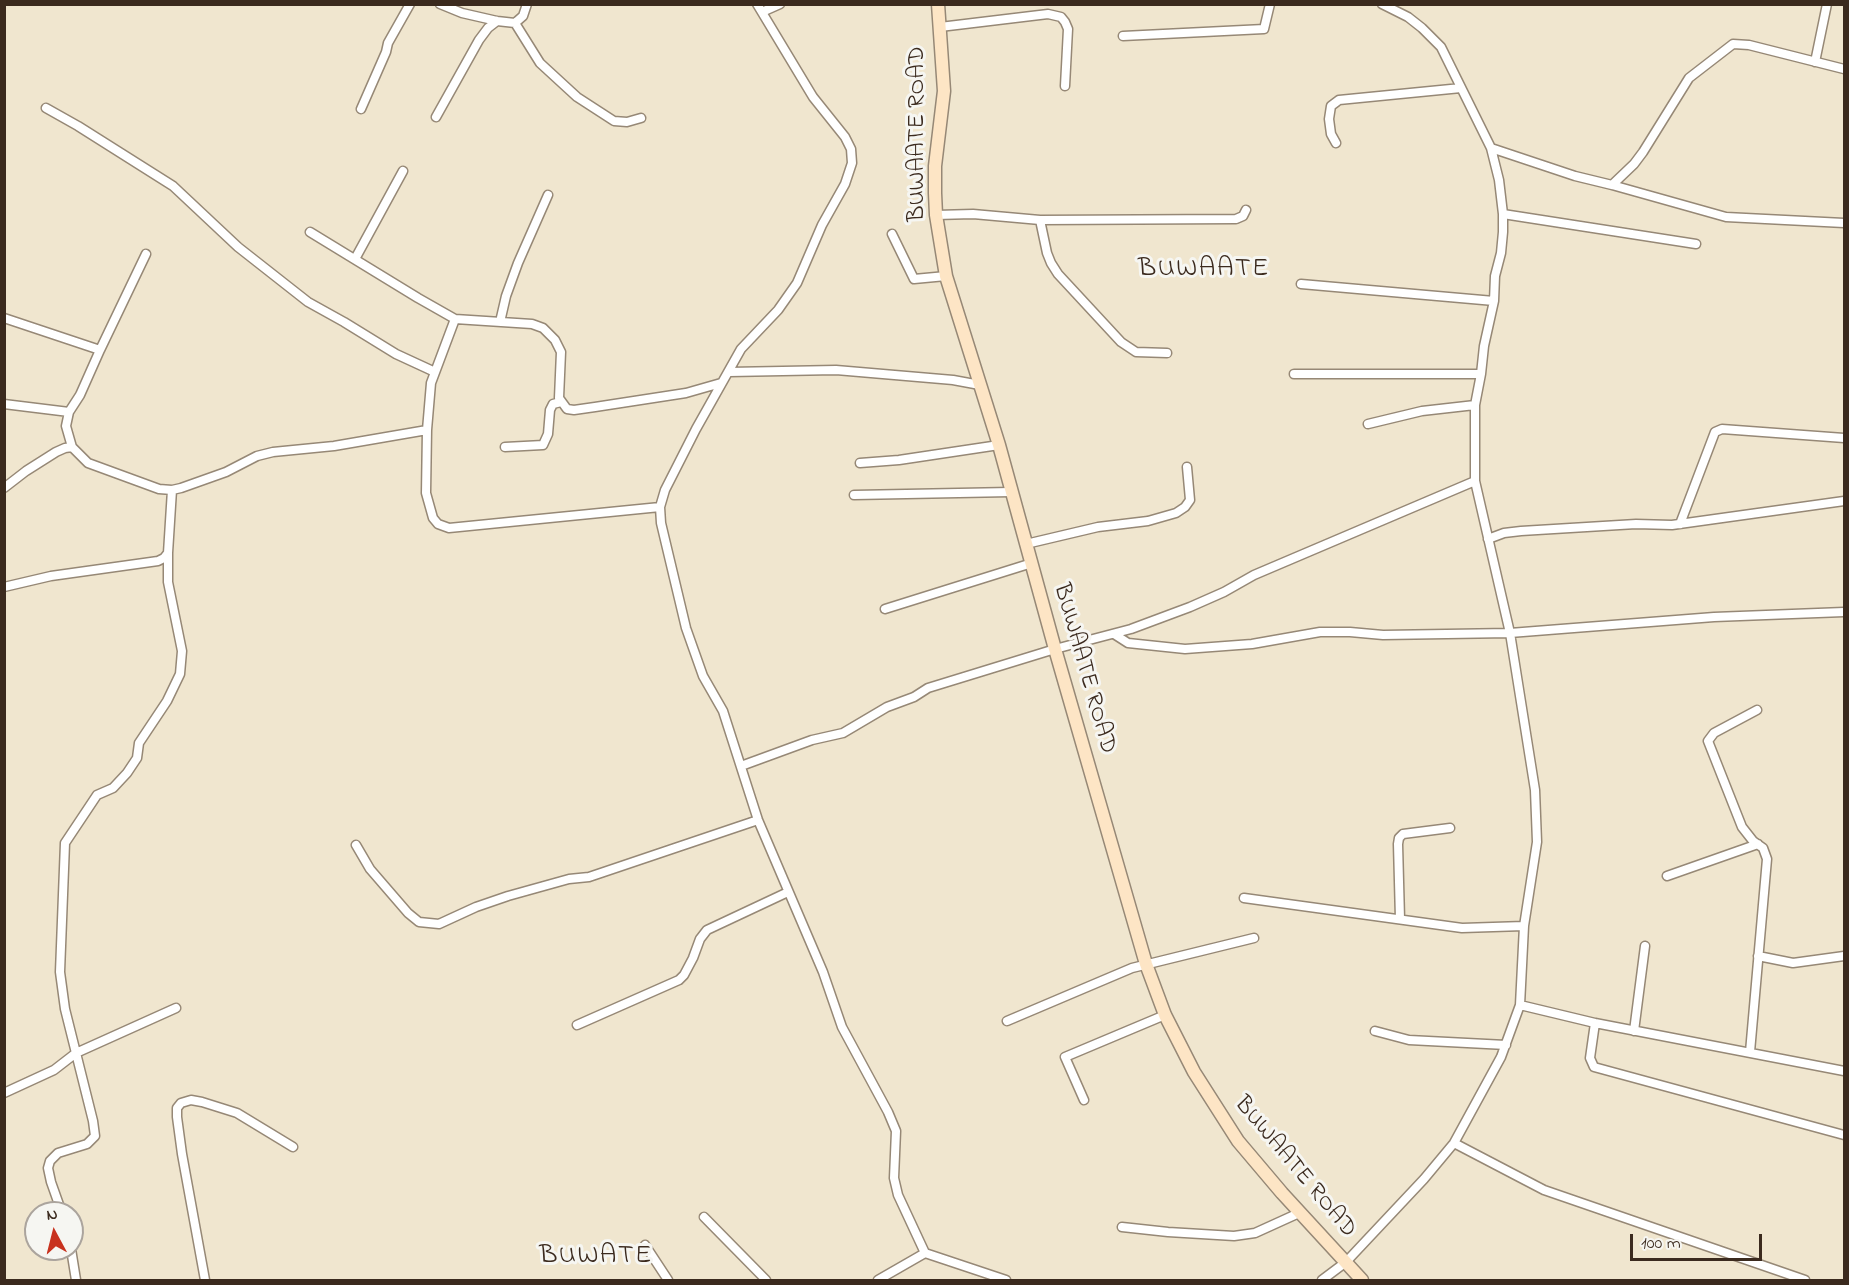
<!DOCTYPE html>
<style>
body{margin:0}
#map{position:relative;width:1849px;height:1285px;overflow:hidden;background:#f0e6cf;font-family:"Indie Flower",sans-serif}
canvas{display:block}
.frame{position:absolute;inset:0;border:6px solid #3b2a1e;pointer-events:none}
.north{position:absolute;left:24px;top:1201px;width:60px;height:60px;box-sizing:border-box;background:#f6f6f2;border:2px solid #aba49d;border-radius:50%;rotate:353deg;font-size:16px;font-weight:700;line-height:24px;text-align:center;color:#3b2a1e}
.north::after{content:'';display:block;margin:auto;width:21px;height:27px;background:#c8321e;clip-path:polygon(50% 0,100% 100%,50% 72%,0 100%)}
.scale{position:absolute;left:1630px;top:1234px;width:132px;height:27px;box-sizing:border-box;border:3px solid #3b2a1e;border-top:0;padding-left:8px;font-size:18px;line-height:21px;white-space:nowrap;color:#3b2a1e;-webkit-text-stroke:4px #f6f6f2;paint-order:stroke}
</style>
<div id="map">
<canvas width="1849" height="1285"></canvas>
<div class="frame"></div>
<div class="north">N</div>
<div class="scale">100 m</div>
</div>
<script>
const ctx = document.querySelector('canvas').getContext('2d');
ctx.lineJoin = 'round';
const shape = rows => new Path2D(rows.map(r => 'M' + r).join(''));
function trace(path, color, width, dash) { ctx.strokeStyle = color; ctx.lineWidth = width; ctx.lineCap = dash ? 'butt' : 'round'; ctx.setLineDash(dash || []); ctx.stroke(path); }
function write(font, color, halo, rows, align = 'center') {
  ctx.font = font + ' "Indie Flower",sans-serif'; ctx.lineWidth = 6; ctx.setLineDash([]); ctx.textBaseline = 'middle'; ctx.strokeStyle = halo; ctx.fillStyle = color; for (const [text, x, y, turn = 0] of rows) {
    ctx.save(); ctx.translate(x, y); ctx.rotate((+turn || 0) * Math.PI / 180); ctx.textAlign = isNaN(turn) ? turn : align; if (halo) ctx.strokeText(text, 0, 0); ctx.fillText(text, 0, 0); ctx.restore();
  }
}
const street = shape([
 [440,4,462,13,497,21,515,23,523,16,527,4],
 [757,4,813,97,845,137,851,149,852,163,845,184,822,225,797,283,778,310,741,349,696,429,665,490,660,507,661,523,686,628,703,676,723,711,758,820,823,972,842,1027,888,1112,896,1131,894,1178,898,1195,925,1253],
 [762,12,780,4],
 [515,23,540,63,577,97,614,121,627,122,641,118],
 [940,27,1048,14,1061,17,1065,22,1068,29,1065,86],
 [1123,36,1264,29,1270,4],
 [1815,62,1827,4],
 [46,108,78,126,173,186,238,247,308,302,344,322,396,354,435,372],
 [361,109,386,52,388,43,410,4],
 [436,117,479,40,488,28,497,21],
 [1336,143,1331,134,1329,119,1331,106,1339,100,1461,88],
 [1491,148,1575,176,1612,185,1726,217,1844,223],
 [1612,185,1634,164,1643,152,1689,78,1733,44,1749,45,1844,69],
 [1503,214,1696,244],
 [936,215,973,214,1040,220,1236,219,1243,216,1246,210],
 [1040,220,1047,253,1051,263,1058,274,1121,342,1136,352,1167,353],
 [310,232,418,298,455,319,532,324,543,328,555,340,561,352,559,398,567,409,574,410,595,407,686,393,721,383],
 [892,234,914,279,946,276],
 [355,259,403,171],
 [1301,284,1494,301],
 [4,318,100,350,80,395,69,412,66,426,72,447,88,463,159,489,172,490,181,488,226,472,257,456,273,452,334,446,427,430],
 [455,319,431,383,427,430,426,493,433,518,438,524,449,528,660,507],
 [500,322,506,296,518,263,548,195],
 [100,350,146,254],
 [729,372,836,370,953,380,980,385],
 [1294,374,1481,374],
 [4,404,69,412],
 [1368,424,1422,411,1475,405],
 [505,447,543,445,548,434,550,410,553,404,561,402],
 [860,463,899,460,999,445],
 [4,488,26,471,56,452,65,448,72,447],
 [854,495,1011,492],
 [1680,524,1715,432,1722,429,1844,438],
 [1488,539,1504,533,1521,531,1636,524,1672,525,1844,501],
 [1026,544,1098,527,1148,521,1176,513,1185,507,1190,500,1187,467],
 [4,587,51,576,158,561,164,558,168,553,172,490],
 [885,609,1032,563],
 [1114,634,1128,643,1185,649,1252,644,1320,632,1350,632,1383,635,1510,633,1714,617,1844,612],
 [741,766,812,740,843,733,887,707,914,697,928,688,1055,649,1131,629,1190,607,1224,592,1254,575,1475,481],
 [356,845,370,869,408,913,419,922,439,924,476,907,508,896,569,879,589,877,758,820],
 [1667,876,1758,844],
 [1244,898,1462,928,1524,926],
 [1400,919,1398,844,1399,838,1403,834,1450,828],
 [1758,956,1793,963,1844,956],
 [1520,1005,1595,1023,1844,1071],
 [1007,1021,1132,968,1254,938],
 [1595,1023,1590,1058,1594,1067,1844,1135],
 [577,1025,679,980,684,975,693,958,700,939,707,930,788,892],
 [1375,1031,1409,1040,1506,1045],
 [1634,1031,1645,946],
 [1750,1052,1767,859,1763,848,1753,841,1742,827,1708,741,1714,733,1757,710],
 [4,1093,54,1070,76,1053,176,1008],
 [1084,1100,1065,1057,1165,1015],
 [1454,1143,1544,1190,1805,1280],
 [62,1213,51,1182,48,1168,50,1161,58,1153,87,1144,95,1136,93,1121,65,1009,60,972,65,843,97,795,113,788,127,773,137,758,139,743,167,701,180,674,182,651,168,582,168,553],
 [704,1217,766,1280],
 [1122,1227,1168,1232,1234,1236,1255,1233,1299,1213],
 [645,1245,668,1280],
 [71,1249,76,1280],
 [205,1280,182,1154,177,1117,177,1108,181,1103,191,1100,202,1102,237,1113,293,1147],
 [878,1280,925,1253,1006,1280],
 [1322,1280,1346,1262,1424,1179,1454,1143,1501,1057,1520,1005,1524,926,1537,842,1535,790,1510,633,1475,481,1475,405,1481,374,1484,346,1494,301,1495,276,1501,253,1503,232,1503,214,1499,180,1491,148,1441,47,1422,28,1408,17,1382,4]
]);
const secondary = shape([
 [938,4,944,91,935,166,935,193,936,215,946,276,999,445,1055,649,1146,964,1165,1015,1194,1072,1238,1141,1282,1193,1362,1280]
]);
const streetNames = [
 ["BUWAATE ROAD",919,134,-90],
 ["BUWAATE ROAD",1083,669,74],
 ["BUWAATE ROAD",1294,1168,50]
];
const quarterNames = [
 ["BUWAATE",1204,271],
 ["BUWATE",596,1258]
];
trace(street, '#968876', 11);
trace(secondary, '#968876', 15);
trace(street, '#fff', 8);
trace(secondary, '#fde5c5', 12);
write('24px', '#3b2a1e', '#f6f6f2', streetNames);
ctx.letterSpacing = '1.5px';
write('27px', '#3b2a1e', '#f6f6f2', quarterNames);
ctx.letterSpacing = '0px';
</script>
